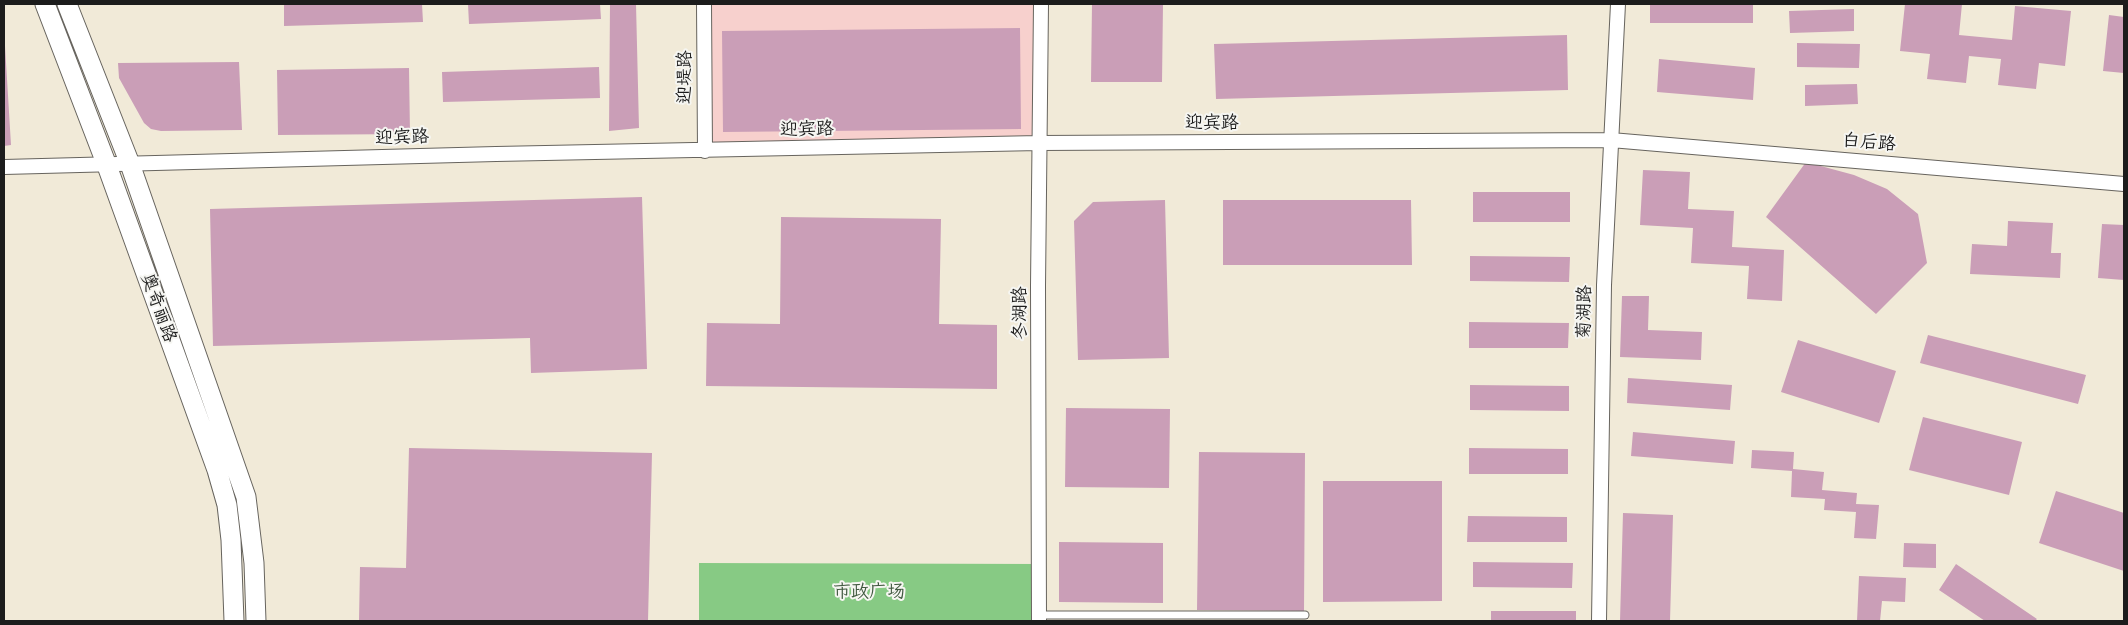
<!DOCTYPE html>
<meta charset="utf-8">
<style>
body{margin:0}
#map{position:relative;width:2128px;height:625px;overflow:hidden;background:#f1ead8;font-family:Itim,sans-serif}
canvas{display:block}
.frame{position:absolute;inset:0;border:5px solid #1c1c1c;pointer-events:none}
</style>
<div id="map">
<canvas width="2128" height="625"></canvas>
<div class="frame"></div>
</div>
<script>
const ctx = document.querySelector('canvas').getContext('2d');
ctx.lineJoin = 'round';
function fillPath(path, color) { ctx.fillStyle = color; ctx.fill(path, 'evenodd'); }
const shape = rows => new Path2D(rows.map(r => 'M' + r).join(''));
function trace(path, color, width, dash) { ctx.strokeStyle = color; ctx.lineWidth = width; ctx.lineCap = dash ? 'butt' : 'round'; ctx.setLineDash(dash || []); ctx.stroke(path); }
function write(font, color, halo, rows, align = 'center') {
  ctx.font = font + ' Itim,"LXGW WenKai TC",sans-serif'; ctx.lineWidth = 4; ctx.setLineDash([]); ctx.textBaseline = 'middle'; ctx.strokeStyle = halo; ctx.fillStyle = color; for (const [text, x, y, turn = 0] of rows) {
    ctx.save(); ctx.translate(x, y); ctx.rotate((+turn || 0) * Math.PI / 180); ctx.textAlign = isNaN(turn) ? turn : align; if (halo) ctx.strokeText(text, 0, 0); ctx.fillText(text, 0, 0); ctx.restore();
  }
}
const built = shape([
 [704,4,1041,4,1039,143,705,151]
]);
const green = shape([
 [699,563,1040,564,1039,621,699,621]
]);
const building = shape([
 [284,4,422,4,423,22,284,26],
 [468,4,600,4,601,19,469,24],
 [610,4,636,4,639,128,609,131],
 [1092,4,1163,4,1162,82,1091,82],
 [1650,4,1753,4,1753,23,1650,23],
 [1905,4,1962,4,1959,35,2012,40,2015,6,2071,11,2065,66,2039,63,2036,89,1998,85,2001,59,1969,56,1966,83,1927,79,1930,54,1900,51],
 [1854,9,1854,31,1790,33,1789,11],
 [2109,15,2124,17,2124,73,2103,71],
 [1020,28,1021,129,723,132,722,31],
 [1567,35,1568,90,1216,99,1214,44],
 [1797,43,1860,44,1859,68,1797,67],
 [4,46,5,46,11,145,4,146],
 [1659,59,1755,68,1753,100,1657,92],
 [239,62,242,130,161,131,151,129,144,123,119,78,118,63],
 [599,67,600,98,443,102,442,72],
 [409,68,410,134,278,135,277,70],
 [1857,84,1858,104,1805,106,1805,85],
 [1806,162,1854,175,1887,189,1918,214,1927,263,1876,314,1766,217],
 [1643,170,1690,172,1688,209,1734,211,1732,247,1784,250,1782,301,1747,299,1749,266,1691,263,1693,228,1640,225],
 [1473,192,1570,192,1570,222,1473,222],
 [642,197,647,369,531,373,530,338,213,346,210,209],
 [1165,200,1169,358,1078,360,1074,221,1093,202],
 [1223,200,1411,200,1412,265,1223,265],
 [781,217,941,219,939,324,997,325,997,389,706,386,707,323,780,324],
 [2008,221,2053,223,2051,253,2061,253,2060,278,1970,274,1972,244,2007,246],
 [2102,224,2124,225,2124,280,2098,278],
 [1470,256,1570,257,1569,282,1470,281],
 [1622,296,1649,296,1648,330,1702,332,1701,360,1620,357],
 [1469,322,1569,323,1568,348,1469,348],
 [1928,335,2086,375,2078,404,1920,363],
 [1798,340,1896,371,1879,423,1781,392],
 [1628,378,1732,385,1730,410,1627,403],
 [1470,385,1569,386,1569,411,1470,410],
 [1066,408,1170,409,1169,488,1065,487],
 [1923,417,2022,442,2009,495,1909,470],
 [1633,432,1735,441,1733,464,1631,456],
 [409,448,652,453,648,621,359,621,360,567,406,568],
 [1469,448,1568,449,1568,474,1469,474],
 [1752,450,1794,452,1793,469,1824,472,1822,490,1857,493,1856,504,1879,505,1876,539,1854,538,1856,512,1824,510,1825,499,1791,497,1792,471,1751,468],
 [1199,452,1305,453,1304,611,1197,610],
 [1323,481,1442,481,1442,601,1323,602],
 [2056,491,2124,513,2124,571,2039,543],
 [1623,513,1673,515,1670,621,1620,621],
 [1468,516,1567,517,1567,542,1467,542],
 [1059,542,1163,543,1163,603,1059,602],
 [1904,543,1936,544,1936,568,1903,567],
 [1473,562,1573,563,1572,588,1473,587],
 [1956,564,2037,619,2035,621,1985,621,1939,590],
 [1859,576,1906,578,1905,602,1882,601,1880,621,1857,621],
 [1491,611,1576,611,1576,621,1491,621]
]);
const lane = shape([
 [1040,615,1305,615]
]);
const street = shape([
 [704,4,705,151],
 [4,167,496,154,1039,143,1611,140,2124,184],
 [1039,621,1038,286,1041,4],
 [1599,621,1604,285,1618,4]
]);
const secondary = shape([
 [45,4,106,163,217,470,227,505,231,540,234,621],
 [67,4,130,164,246,497,254,563,256,621]
]);
const streetNames = [
 ["迎堤路",685,77,-90],
 ["迎宾路",1212,123],
 ["迎宾路",807,130,-1],
 ["迎宾路",402,138,-2],
 ["白后路",1869,143,5],
 ["奥奇丽路",158,308,70],
 ["菊湖路",1585,312,-89],
 ["冬湖路",1020,313,-90]
];
const parkNames = [
 ["市政广场",869,592]
];
fillPath(built, '#f7d0cd');
fillPath(green, '#87ca84');
fillPath(building, '#ca9eb7');
trace(lane, '#67645e', 9);
trace(street, '#67645e', 16);
trace(secondary, '#67645e', 21);
trace(lane, '#fff', 7);
trace(street, '#fff', 14);
trace(secondary, '#fff', 19);
write('18px', '#1c1c1c', '#f6f6f2', streetNames);
write('18px', '#415940', '#f6f6f2', parkNames);
</script>
